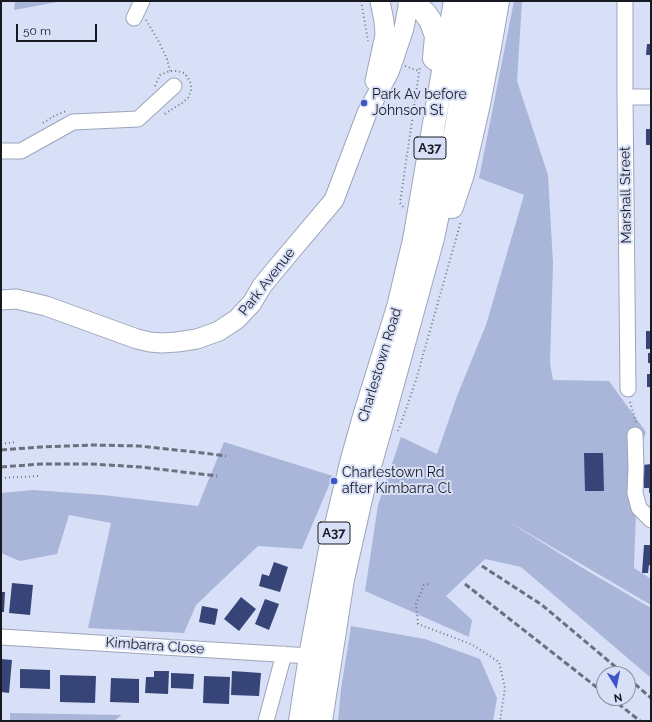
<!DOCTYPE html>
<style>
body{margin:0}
#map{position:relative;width:652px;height:722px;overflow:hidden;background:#d8e0f7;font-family:Raleway,sans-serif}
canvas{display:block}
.frame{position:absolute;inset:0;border:2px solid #181a22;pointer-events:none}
.north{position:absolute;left:596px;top:666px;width:40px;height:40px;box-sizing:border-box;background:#d8e0f7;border:1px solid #8b91a2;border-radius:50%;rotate:170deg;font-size:11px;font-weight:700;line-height:16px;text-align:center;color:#181a22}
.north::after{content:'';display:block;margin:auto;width:14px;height:18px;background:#3d55c7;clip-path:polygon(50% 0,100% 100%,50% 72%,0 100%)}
.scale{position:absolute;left:16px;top:24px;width:81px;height:18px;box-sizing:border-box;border:2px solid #181a22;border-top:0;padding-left:5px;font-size:12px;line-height:14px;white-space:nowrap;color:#181a22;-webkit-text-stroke:3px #d8e0f7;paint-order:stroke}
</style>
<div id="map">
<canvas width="652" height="722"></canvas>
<div class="frame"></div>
<div class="north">N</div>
<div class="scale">50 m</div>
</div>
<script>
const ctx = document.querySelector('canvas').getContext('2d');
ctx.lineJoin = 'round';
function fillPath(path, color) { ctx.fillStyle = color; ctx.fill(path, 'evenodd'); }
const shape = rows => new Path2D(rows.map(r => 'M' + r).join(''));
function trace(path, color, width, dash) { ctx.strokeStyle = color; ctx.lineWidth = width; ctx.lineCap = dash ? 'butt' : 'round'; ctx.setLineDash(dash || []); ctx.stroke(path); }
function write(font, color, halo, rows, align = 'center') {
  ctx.font = font + ' Raleway,sans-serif'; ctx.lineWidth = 4; ctx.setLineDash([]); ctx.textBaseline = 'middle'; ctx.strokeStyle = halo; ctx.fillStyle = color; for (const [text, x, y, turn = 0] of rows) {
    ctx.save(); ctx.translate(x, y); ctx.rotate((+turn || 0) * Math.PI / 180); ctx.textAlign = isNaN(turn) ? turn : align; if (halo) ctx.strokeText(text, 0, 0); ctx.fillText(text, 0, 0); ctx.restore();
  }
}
const green = shape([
 [15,1,63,1,14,10],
 [514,1,522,1,517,81,548,175,553,263,550,363,553,380,609,381,646,432,638,454,634,568,651,579,651,605,506,520,586,570,651,608,651,678,521,567,485,559,446,596,472,620,469,637,365,591,378,505,401,437,437,454,457,396,486,325,524,195,479,178],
 [224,442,333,476,302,549,258,546,196,605,184,633,88,628,111,523,69,515,57,554,20,561,1,553,1,493,33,490,103,495,198,506],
 [351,626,425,639,480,659,497,698,493,721,338,721,341,689],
 [10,713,122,715,114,721,10,721]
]);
const building = shape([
 [647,44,651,44,651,74,650,73,650,55,646,55],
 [646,129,651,129,651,145,646,145],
 [646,331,651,331,651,349,646,349],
 [648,353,651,353,651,363,648,363],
 [647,374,651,374,651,387,647,387],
 [584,453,603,453,604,491,585,491],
 [651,464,651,493,649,493,649,488,644,488,643,465],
 [644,545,651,545,651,565,649,565,648,573,642,573],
 [274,562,288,567,280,592,259,586,262,574,269,576],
 [12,583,33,585,30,615,9,613],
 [1,592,5,592,4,612,1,612],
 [241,597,256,609,239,631,224,619],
 [265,599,279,604,269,630,255,624],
 [202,606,218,609,215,625,199,622],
 [1,659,12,660,9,693,1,692],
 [20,669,50,670,50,689,20,688],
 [154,671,169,671,168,694,145,693,146,677,154,677],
 [232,671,261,673,259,696,231,695],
 [171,673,194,674,193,689,171,688],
 [60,675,96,676,95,703,60,702],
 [204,676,230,677,229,704,203,703],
 [111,678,139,679,139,703,110,702]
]);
const path = shape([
 [361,1,368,41],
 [146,20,158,40,167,59,170,71],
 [405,66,419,71],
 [155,86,160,75,170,71,177,71,184,73,188,78,191,84,191,91,188,98,182,103,163,115],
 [43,123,54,116,66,111],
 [403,207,400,203,420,66],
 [630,402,636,422],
 [398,431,402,421,416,380,461,221],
 [1,444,16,442],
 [1,478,39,476],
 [428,584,424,585,416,604,418,624,471,644,499,662,505,688,500,721]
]);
const minor = shape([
 [625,1,625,97,628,389],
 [134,18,142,1],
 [625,97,651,97],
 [1,151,21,151,73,122,138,119,174,86],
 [635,435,636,467,635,493,639,508,651,520],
 [1,637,310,656],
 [266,721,284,654]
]);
const major = shape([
 [375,81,385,35,384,21,380,1],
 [1,300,16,299,46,306,137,339,150,342,162,343,177,342,197,339,219,331,237,319,252,303,262,286,275,270,334,200,367,113,389,72,393,61,404,28,408,7,408,1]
]);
const highway = shape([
 [412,1,425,13,430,20,432,25,436,36,434,58,435,59],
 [452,207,463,174,479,104,490,47,498,1],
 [300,721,310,656,330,549,352,459,365,413,398,307,414,240,455,1],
 [321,721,343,579,363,490,378,438,433,238,456,128,476,1]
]);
const rail = shape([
 [1,450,40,447,94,445,139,446,195,452,226,456],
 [1,467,41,464,91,464,141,467,217,476],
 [482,566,542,605,624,674],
 [465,584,604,693],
 [628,678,651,698],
 [611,698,640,721]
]);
const markers = [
 [364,103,4,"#3d55c7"],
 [334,481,4,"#3d55c7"]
];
const shields = [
 [430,148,32],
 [334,533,32]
];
const shieldNames = [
 ["A37",430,148],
 ["A37",334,533]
];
const poiNames = [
 ["Park Av before",372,95],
 ["Johnson St",372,111],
 ["Charlestown Rd",342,473],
 ["after Kimbarra Cl",342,489]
];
const streetNames = [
 ["Marshall Street",626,195,-91],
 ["Park Avenue",267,282,-52],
 ["Charlestown Road",380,365,-73],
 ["Kimbarra Close",155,646,4]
];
fillPath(green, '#a9b6d9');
fillPath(building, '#364477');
trace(minor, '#9ea5ba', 17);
trace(major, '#9ea5ba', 21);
trace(highway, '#9ea5ba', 24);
trace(path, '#727786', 2, [1, 3]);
trace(minor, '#fff', 15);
trace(major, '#fff', 19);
trace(highway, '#fff', 22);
trace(rail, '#6b6f7e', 3, [6, 3]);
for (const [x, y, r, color] of markers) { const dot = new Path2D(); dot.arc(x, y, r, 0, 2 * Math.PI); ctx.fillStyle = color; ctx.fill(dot); trace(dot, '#d8e0f7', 1.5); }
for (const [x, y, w] of shields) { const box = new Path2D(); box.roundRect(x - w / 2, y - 11, w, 22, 3); ctx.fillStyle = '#d8e0f7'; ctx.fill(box); trace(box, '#181a22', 1); }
write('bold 13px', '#181a22', null, shieldNames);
write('14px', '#181a22', '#d8e0f7', poiNames, 'left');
write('14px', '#181a22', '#d8e0f7', streetNames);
</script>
